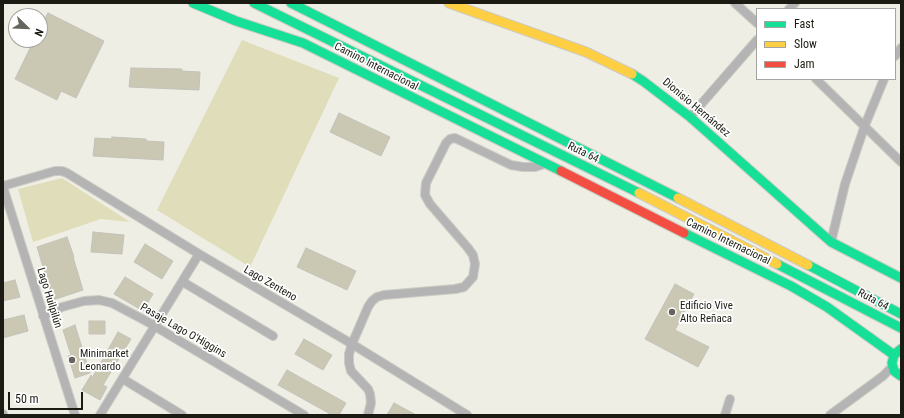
<!DOCTYPE html>
<meta charset="utf-8">
<style>
body{margin:0}
#map{position:relative;width:904px;height:418px;overflow:hidden;background:#efeee4;font-family:"Roboto Condensed",sans-serif}
canvas{display:block}
.frame{position:absolute;inset:0;border:4px solid #1b1b14;pointer-events:none}
.legend{position:absolute;left:756px;top:8px;width:140px;height:72px;box-sizing:border-box;background:#fff;border:1px solid #a4a4a1;margin:0;padding:5px 7px;list-style:none;font-size:12px;color:#1b1b14}
.legend li{display:flex;align-items:center;gap:8px;height:20px}
.legend b{width:20px;border:1px solid #a4a4a1}
.north{position:absolute;left:8px;top:8px;width:40px;height:40px;box-sizing:border-box;background:#fff;border:1px solid #a4a4a1;border-radius:50%;rotate:113deg;font-size:11px;font-weight:700;line-height:16px;text-align:center;color:#1b1b14}
.north::after{content:'';display:block;margin:auto;width:14px;height:18px;background:#65655d;clip-path:polygon(50% 0,100% 100%,50% 72%,0 100%)}
.scale{position:absolute;left:8px;top:392px;width:75px;height:18px;box-sizing:border-box;border:2px solid #1b1b14;border-top:0;padding-left:5px;font-size:12px;line-height:14px;white-space:nowrap;color:#1b1b14;-webkit-text-stroke:3px #fff;paint-order:stroke}
</style>
<div id="map">
<canvas width="904" height="418"></canvas>
<div class="frame"></div>
<ul class="legend">
<li><b style="height:5px;background:#16e098"></b>Fast</li>
<li><b style="height:5px;background:#ffcf43"></b>Slow</li>
<li><b style="height:5px;background:#f24e42"></b>Jam</li>
</ul>
<div class="north">N</div>
<div class="scale">50 m</div>
</div>
<script>
const ctx = document.querySelector('canvas').getContext('2d');
ctx.lineJoin = 'round';
function fillPath(path, color) { ctx.fillStyle = color; ctx.fill(path, 'evenodd'); }
const shape = rows => new Path2D(rows.map(r => 'M' + r).join(''));
function trace(path, color, width, dash) { ctx.strokeStyle = color; ctx.lineWidth = width; ctx.lineCap = dash ? 'butt' : 'round'; ctx.setLineDash(dash || []); ctx.stroke(path); }
function write(font, color, halo, rows, align = 'center') {
  ctx.font = font + ' "Roboto Condensed",sans-serif'; ctx.lineWidth = 3.5; ctx.setLineDash([]); ctx.textBaseline = 'middle'; ctx.strokeStyle = halo; ctx.fillStyle = color; for (const [text, x, y, turn = 0] of rows) {
    ctx.save(); ctx.translate(x, y); ctx.rotate((+turn || 0) * Math.PI / 180); ctx.textAlign = isNaN(turn) ? turn : align; if (halo) ctx.strokeText(text, 0, 0); ctx.fillText(text, 0, 0); ctx.restore();
  }
}
const green = shape([
 [242,40,339,78,250,267,157,210],
 [62,178,130,222,101,219,33,242,18,189]
]);
const building = shape([
 [48,13,104,41,76,98,61,91,57,100,15,79,34,40,40,40,40,28,48,13],
 [131,68,182,69,182,71,200,72,199,90,129,87,131,68],
 [339,113,390,137,381,156,330,132,339,113],
 [112,137,146,139,146,141,164,142,163,160,93,156,95,138,112,139,112,137],
 [93,232,124,235,122,254,91,252,93,232],
 [67,237,74,257,73,257,83,290,53,300,37,247,67,237],
 [145,244,173,261,162,279,134,262,145,244],
 [306,248,356,271,347,290,297,267,306,248],
 [125,277,153,294,143,311,114,294,125,277],
 [15,280,20,297,3,301,3,283,15,280],
 [675,284,694,294,675,330,709,347,698,367,645,339,675,284],
 [24,315,28,331,3,338,3,320,24,315],
 [89,321,105,321,105,334,89,334,89,321],
 [75,325,90,373,75,378,68,356,71,355,63,330,75,325],
 [118,332,131,339,103,385,107,387,100,400,82,390,91,375,92,378,118,332],
 [304,339,332,355,323,370,295,354,304,339],
 [287,370,346,403,339,415,332,415,278,385,287,370],
 [394,403,416,415,387,415,394,403]
]);
const street = shape([
 [735,3,757,23],
 [789,9,795,3],
 [895,56,901,48],
 [816,79,901,162],
 [690,117,757,40],
 [3,186,55,171,62,171,67,173,199,254,352,344,467,415],
 [3,187,75,415],
 [831,242,845,184,865,125,884,79],
 [183,282,273,336],
 [43,316,62,307,84,301,99,300,112,303,146,321,304,415],
 [123,379,182,415],
 [3,414,3,415],
 [100,415,199,254],
 [368,415,371,403,370,394,368,389,351,371,349,363,349,354,352,344,368,307,372,301,377,297,384,295,455,289,464,287,473,277,475,264,473,255,468,248,430,204,425,195,426,183,446,143,450,139,455,138,511,165,523,167,535,167,544,164],
 [725,415,730,399],
 [830,415,883,376,892,367]
]);
const fast = shape([
 [193,3,236,21,303,43,561,171],
 [254,3,639,193],
 [291,3,678,198],
 [632,74,643,81,690,117,831,242,901,278],
 [684,233,791,286,827,307,894,355],
 [777,264,901,328],
 [808,265,901,314],
 [901,349,894,355,892,363,894,371,901,376]
]);
const slow = shape([
 [449,3,586,52,632,74],
 [639,193,777,264],
 [678,198,808,265]
]);
const jam = shape([
 [561,171,684,233]
]);
const markers = [
 [672,312,4,"#65655d"],
 [72,360,4,"#65655d"]
];
const streetNames = [
 ["Camino Internacional",376,67,27],
 ["Dionisio Hernández",696,108,40],
 ["Ruta 64",583,153,26],
 ["Camino Internacional",728,242,26],
 ["Lago Zenteno",270,284,30],
 ["Lago Huilpilún",49,298,73],
 ["Ruta 64",873,300,28],
 ["Pasaje Lago O'Higgins",183,331,30]
];
const poiNames = [
 ["Edificio Vive",680,306],
 ["Alto Reñaca",680,319],
 ["Minimarket",80,354],
 ["Leonardo",80,367]
];
fillPath(green, '#e0ddbb');
fillPath(building, '#cac8b3');
trace(building, '#c3c2ba', 1);
trace(street, '#cccbc4', 10);
trace(fast, '#cccbc4', 11);
trace(slow, '#cccbc4', 11);
trace(jam, '#cccbc4', 11);
trace(street, '#b4b4b4', 8);
trace(fast, '#16e098', 9);
trace(slow, '#ffcf43', 9);
trace(jam, '#f24e42', 9);
for (const [x, y, r, color] of markers) { const dot = new Path2D(); dot.arc(x, y, r, 0, 2 * Math.PI); ctx.fillStyle = color; ctx.fill(dot); trace(dot, '#fff', 1.5); }
write('11px', '#1b1b14', '#fff', streetNames);
write('11px', '#1b1b14', '#fff', poiNames, 'left');
</script>
